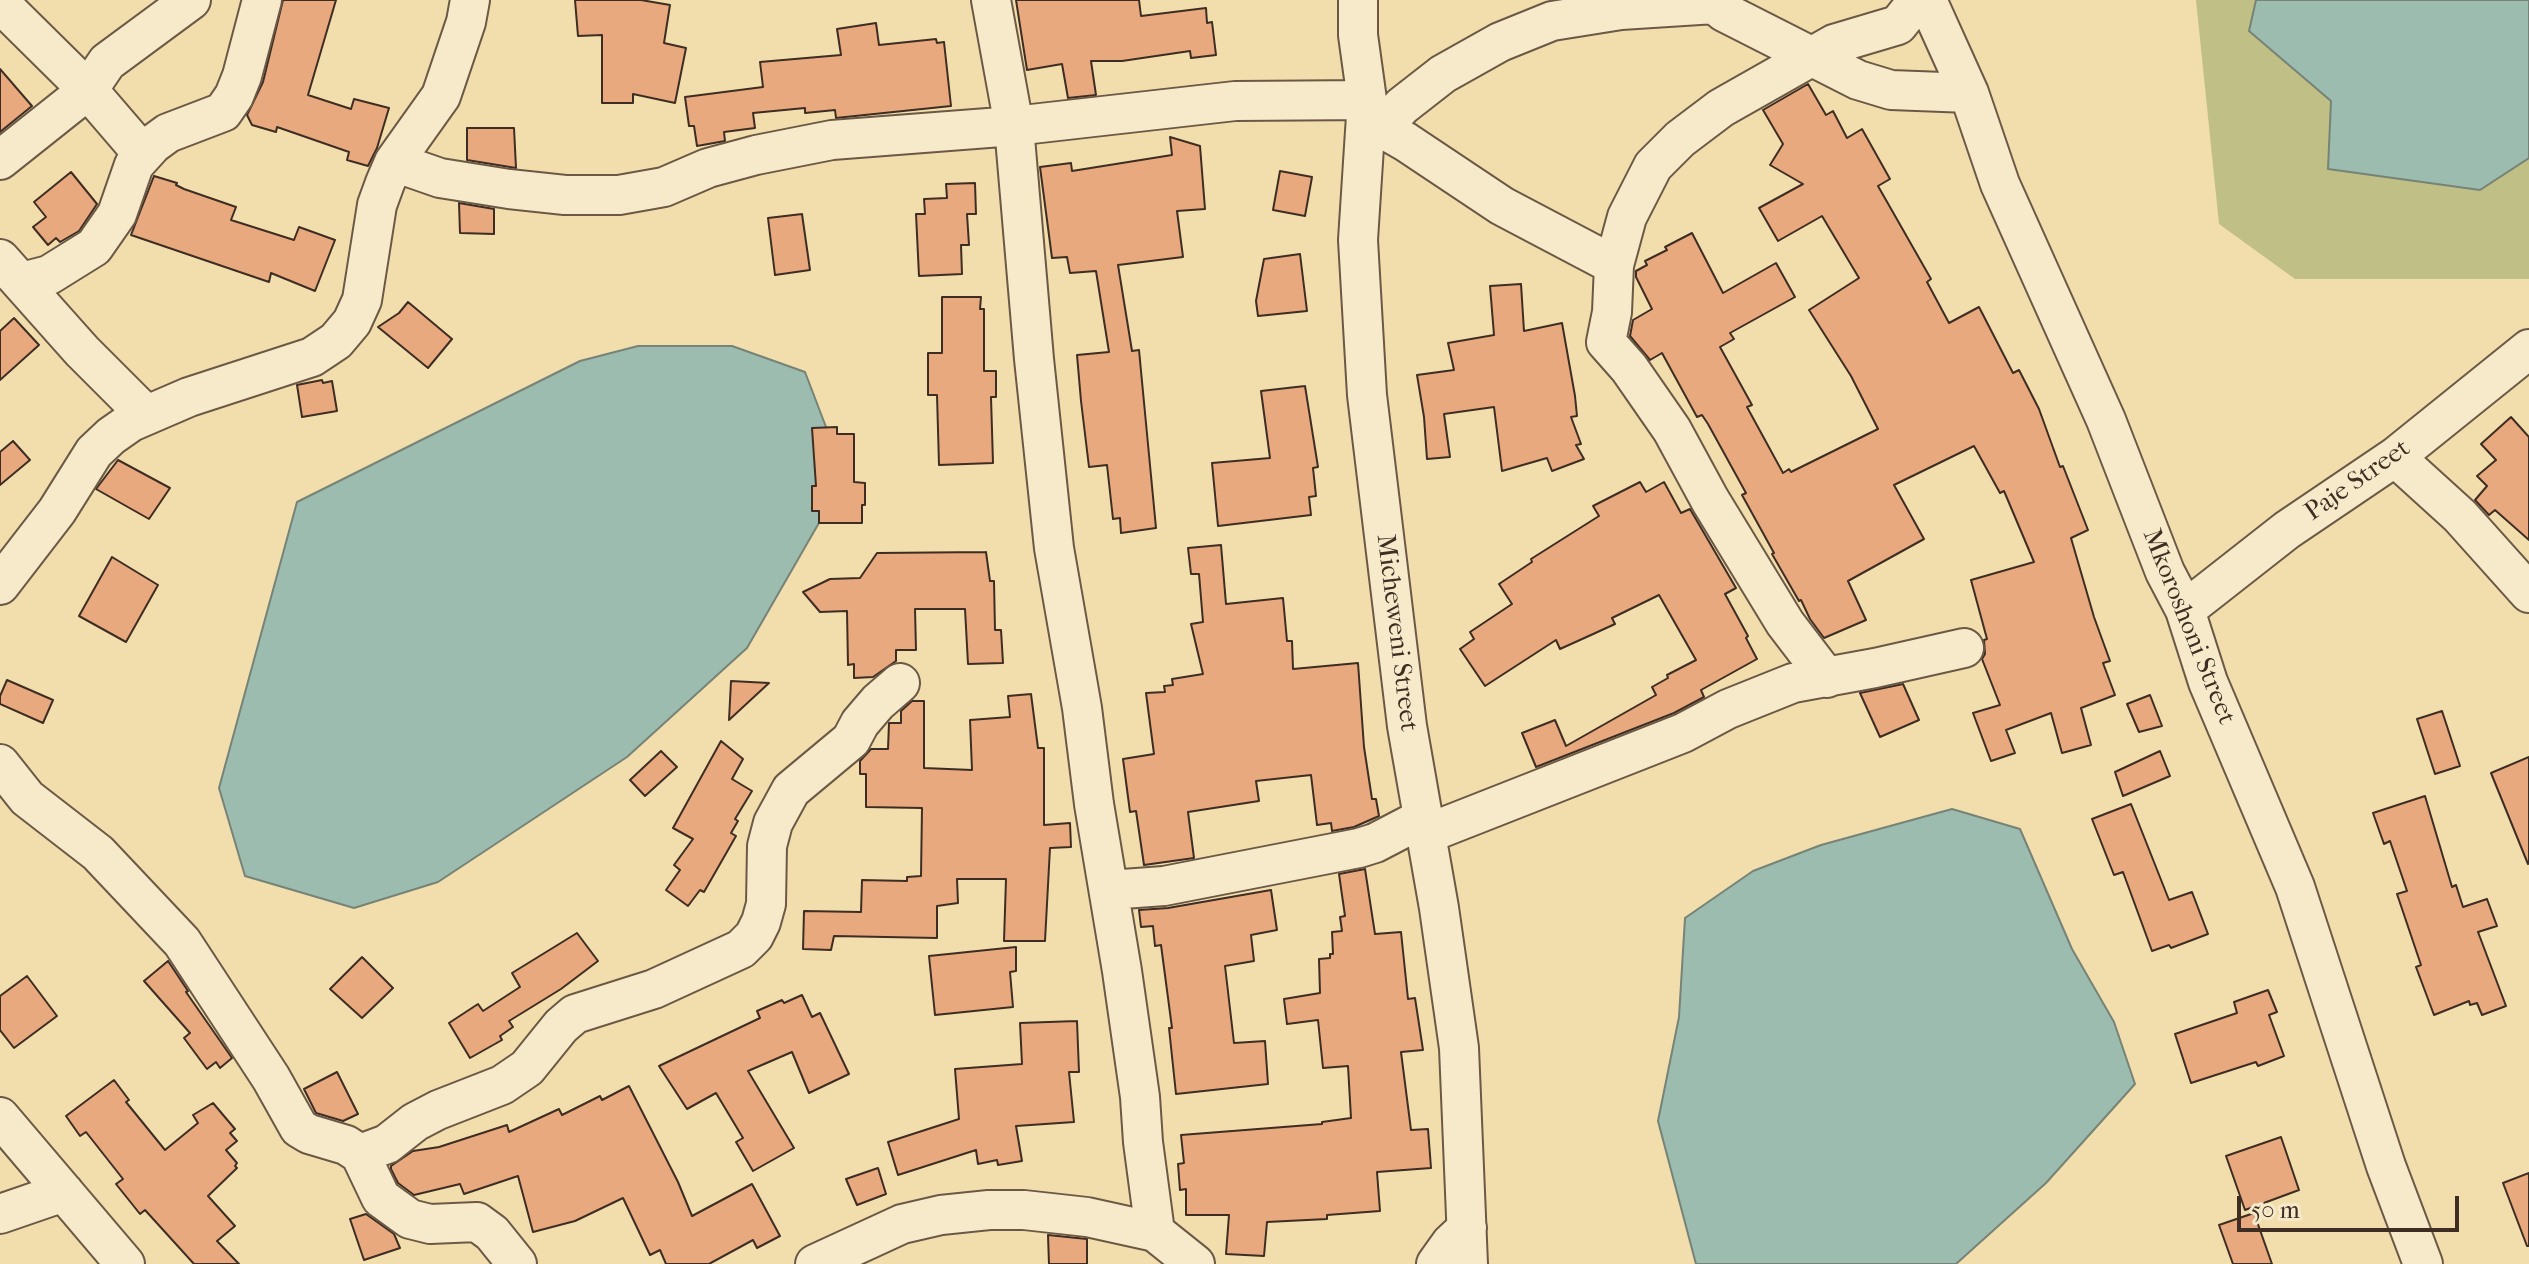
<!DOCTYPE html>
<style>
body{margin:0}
#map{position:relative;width:2529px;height:1264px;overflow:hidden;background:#f2dead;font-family:"IM FELL French Canon",serif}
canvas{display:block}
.scale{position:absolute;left:2237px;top:1196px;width:222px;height:36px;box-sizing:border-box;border:4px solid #3e2d23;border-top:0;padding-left:10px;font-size:24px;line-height:28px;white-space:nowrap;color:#3e2d23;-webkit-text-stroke:6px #f7eaca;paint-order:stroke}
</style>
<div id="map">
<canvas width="2529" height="1264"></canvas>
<div class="scale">50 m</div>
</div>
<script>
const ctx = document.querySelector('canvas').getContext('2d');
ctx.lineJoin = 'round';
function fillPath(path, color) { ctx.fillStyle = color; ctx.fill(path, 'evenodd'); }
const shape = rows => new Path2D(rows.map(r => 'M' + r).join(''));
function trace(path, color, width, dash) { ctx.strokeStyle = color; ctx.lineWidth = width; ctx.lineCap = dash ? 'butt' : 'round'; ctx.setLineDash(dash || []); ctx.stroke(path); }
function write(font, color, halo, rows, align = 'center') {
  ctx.font = font + ' "IM FELL French Canon",serif'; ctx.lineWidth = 6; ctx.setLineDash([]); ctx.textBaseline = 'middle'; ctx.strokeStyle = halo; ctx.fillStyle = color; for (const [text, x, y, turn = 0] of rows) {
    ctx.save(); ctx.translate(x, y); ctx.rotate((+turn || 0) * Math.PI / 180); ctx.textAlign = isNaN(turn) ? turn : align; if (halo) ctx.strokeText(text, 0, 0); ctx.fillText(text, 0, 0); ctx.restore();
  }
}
const green = shape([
 [2196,0,2529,0,2529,279,2295,279,2219,224]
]);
const water = shape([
 [2256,0,2529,0,2529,158,2480,190,2328,169,2331,101,2249,31,2256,0],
 [638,346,732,346,805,372,831,440,831,502,747,648,627,757,438,882,354,908,245,876,219,788,297,502,580,361,638,346],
 [1952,809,2020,829,2072,949,2114,1022,2135,1084,2046,1183,1956,1264,1696,1264,1658,1121,1679,1017,1685,918,1753,871,1821,845,1952,809]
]);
const building = shape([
 [283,0,336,0,308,95,351,109,354,99,389,108,377,148,368,166,347,160,349,152,277,127,276,132,252,125,247,115,263,82,283,0],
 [575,0,641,0,670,5,664,43,686,48,675,103,633,94,633,103,602,103,602,35,578,36,575,0],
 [1016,0,1139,0,1141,16,1206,8,1207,23,1212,22,1216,55,1191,58,1190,51,1122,61,1091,61,1096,95,1068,98,1062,64,1027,70,1016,0],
 [876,23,879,45,936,39,937,43,944,42,951,106,836,118,835,110,805,113,805,108,753,113,755,128,724,132,725,141,697,146,694,126,689,126,685,97,763,87,760,62,841,55,837,29,876,23],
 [0,69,32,106,0,132,0,69],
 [1808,84,1826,115,1833,111,1847,138,1862,129,1890,179,1878,186,1931,279,1927,282,1949,323,1979,307,2013,373,2019,370,2039,409,2060,467,2063,466,2088,530,2071,538,2094,617,2110,661,2103,663,2115,695,2081,708,2091,745,2062,753,2051,713,2006,730,2015,753,1991,761,1973,713,2000,705,1982,659,1985,654,1984,640,1987,639,1971,580,2034,562,2004,491,2000,493,1974,446,1894,485,1924,539,1848,581,1866,620,1824,638,1810,619,1801,600,1799,601,1772,554,1774,553,1742,495,1746,493,1708,424,1702,415,1697,417,1662,353,1650,360,1630,336,1633,320,1652,309,1636,277,1636,271,1647,265,1645,261,1667,250,1665,247,1692,233,1723,293,1776,263,1795,297,1730,333,1734,339,1720,347,1752,405,1747,407,1783,473,1789,469,1791,472,1878,429,1851,376,1809,310,1859,278,1822,216,1778,241,1759,208,1803,184,1770,165,1783,144,1763,110,1808,84],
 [467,128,514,128,516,168,467,160,467,128],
 [1170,137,1200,146,1205,209,1177,211,1183,257,1118,265,1132,351,1139,350,1156,528,1121,533,1120,518,1113,519,1107,465,1089,467,1081,401,1077,355,1109,352,1096,271,1070,273,1067,257,1052,258,1040,167,1071,163,1072,171,1172,155,1170,137],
 [1280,171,1312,177,1305,216,1273,210,1280,171],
 [71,172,97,204,79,231,60,242,56,238,48,245,33,227,46,217,34,202,71,172],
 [154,176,177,183,176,185,184,189,236,207,231,220,294,240,299,227,335,240,315,291,271,273,269,282,131,235,154,176],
 [975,183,976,214,967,214,969,245,961,245,962,274,919,276,916,214,925,214,924,199,947,198,946,184,975,183],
 [459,203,494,209,494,234,460,233,459,203],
 [802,214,810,270,775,275,768,218,802,214],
 [1300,254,1307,311,1258,316,1256,301,1264,259,1300,254],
 [1521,284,1524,331,1562,323,1575,396,1577,416,1571,417,1581,444,1576,445,1584,459,1552,471,1547,458,1502,471,1494,407,1444,414,1450,457,1427,459,1424,417,1417,375,1454,370,1448,343,1494,335,1490,286,1521,284],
 [942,297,981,297,980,309,984,309,984,371,996,371,996,397,991,397,993,463,939,465,937,395,928,395,928,353,942,353,942,297],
 [408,302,452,339,428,368,378,327,399,313,408,302],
 [14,318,39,345,0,380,0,331,14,318],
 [322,380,323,383,332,381,337,411,302,417,297,385,322,380],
 [1305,386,1318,467,1313,468,1316,496,1309,497,1311,515,1218,526,1212,463,1270,458,1261,391,1305,386],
 [2511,417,2529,437,2529,540,2495,510,2489,515,2475,500,2487,486,2477,476,2496,460,2481,444,2511,417],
 [837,427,837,434,854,434,854,482,865,483,865,505,862,505,862,523,819,523,819,511,812,511,812,486,816,486,812,428,837,427],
 [13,441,30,460,0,485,0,452,13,441],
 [118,460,170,488,149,519,96,489,118,460],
 [1640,482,1646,492,1664,482,1681,513,1690,509,1736,588,1725,594,1748,636,1746,638,1757,659,1701,690,1704,697,1674,713,1536,767,1522,733,1555,720,1566,746,1656,695,1652,687,1668,678,1667,675,1696,660,1659,595,1612,618,1615,624,1591,635,1560,649,1556,640,1485,686,1460,649,1474,639,1470,632,1512,604,1499,584,1532,562,1531,559,1599,516,1593,506,1640,482],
 [1221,545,1226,604,1283,598,1287,641,1292,641,1293,669,1358,663,1364,747,1372,799,1376,799,1379,816,1354,827,1332,831,1331,823,1317,825,1311,775,1256,781,1259,801,1188,812,1194,858,1144,865,1136,811,1130,812,1123,759,1154,754,1146,693,1165,692,1164,686,1173,685,1172,679,1203,674,1191,624,1203,622,1199,574,1191,574,1188,548,1221,545],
 [986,552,990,581,994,581,995,630,1001,630,1003,663,968,664,965,609,915,609,916,650,896,650,896,661,873,677,854,678,854,664,848,665,847,611,820,612,803,592,830,579,860,578,877,553,986,552],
 [112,557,158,585,126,642,79,616,112,557],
 [7,680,53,700,43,723,0,704,0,696,7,680],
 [731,681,769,683,729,720,731,681],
 [1903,684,1919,720,1880,737,1860,693,1903,684],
 [1031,694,1038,748,1044,748,1044,825,1070,823,1071,847,1050,848,1045,941,1004,941,1006,879,957,879,958,903,937,906,937,938,834,936,831,950,803,949,804,911,861,912,862,880,907,881,907,877,921,876,922,808,866,807,866,774,860,774,860,761,871,749,888,749,889,723,901,723,901,711,912,701,924,701,924,768,972,770,970,720,1010,717,1008,696,1031,694],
 [2150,695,2162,726,2139,732,2127,704,2150,695],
 [2442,711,2460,766,2435,774,2417,719,2442,711],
 [721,741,743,759,732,779,752,791,735,819,738,821,731,833,736,836,704,892,700,890,688,906,666,890,680,870,674,865,693,839,673,828,721,741],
 [661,751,677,767,645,796,630,780,661,751],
 [2160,751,2170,776,2123,796,2115,772,2160,751],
 [2529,757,2529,863,2528,864,2491,773,2529,757],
 [2425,796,2452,887,2456,885,2463,907,2487,899,2497,926,2478,932,2506,1006,2482,1015,2477,1003,2470,1005,2469,1001,2434,1015,2416,967,2421,965,2397,894,2407,891,2390,841,2384,844,2373,813,2425,796],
 [2131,804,2169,900,2192,892,2208,934,2171,948,2169,945,2152,951,2123,872,2114,875,2092,819,2131,804],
 [1365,869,1375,934,1401,932,1408,999,1415,998,1423,1050,1401,1052,1411,1130,1428,1129,1431,1168,1377,1172,1380,1211,1327,1215,1327,1219,1267,1222,1264,1256,1226,1254,1229,1215,1186,1215,1186,1189,1180,1190,1178,1164,1184,1163,1181,1135,1322,1124,1322,1122,1351,1118,1348,1066,1323,1068,1318,1020,1287,1024,1284,999,1320,993,1319,959,1330,958,1330,954,1333,954,1332,932,1342,931,1340,917,1345,916,1339,874,1365,869],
 [1271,890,1277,930,1251,935,1254,961,1225,966,1234,1043,1265,1041,1268,1084,1176,1094,1169,1028,1172,1028,1161,945,1155,946,1153,926,1141,927,1139,910,1168,908,1271,890],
 [577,933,598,961,561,989,509,1021,513,1027,500,1036,502,1040,470,1058,449,1023,478,1004,483,1011,520,987,512,973,577,933],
 [1016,947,1016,971,1010,972,1013,1007,935,1015,929,956,1016,947],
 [362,957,393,988,362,1018,330,989,362,957],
 [168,961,188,991,186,992,232,1058,220,1068,216,1062,207,1069,184,1038,190,1033,144,981,168,961],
 [27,976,57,1016,14,1048,0,1030,0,996,27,976],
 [2268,990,2277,1012,2269,1015,2284,1056,2258,1066,2256,1062,2191,1083,2175,1034,2237,1013,2234,1002,2268,990],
 [802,995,812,1017,820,1013,849,1074,809,1093,792,1052,748,1071,794,1148,753,1171,736,1142,743,1138,716,1093,687,1109,659,1066,760,1018,757,1011,782,1000,784,1003,802,995],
 [1077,1021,1079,1072,1069,1072,1074,1122,1016,1126,1022,1161,998,1165,997,1160,978,1164,976,1150,898,1175,888,1142,959,1119,955,1069,1022,1064,1020,1023,1077,1021],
 [337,1072,358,1114,343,1121,316,1113,304,1089,337,1072],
 [114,1080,129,1100,126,1102,165,1150,198,1123,193,1115,213,1103,235,1129,230,1133,237,1141,226,1150,237,1163,235,1166,237,1168,208,1196,235,1226,217,1241,239,1264,194,1264,145,1210,140,1214,116,1184,123,1179,86,1132,80,1136,66,1116,114,1080],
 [629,1086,678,1182,692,1216,752,1184,780,1236,757,1248,753,1240,709,1264,666,1264,660,1250,650,1255,623,1198,575,1221,533,1232,518,1176,464,1194,460,1184,414,1195,398,1183,391,1169,391,1166,413,1151,439,1147,507,1125,509,1132,559,1109,562,1115,600,1096,602,1100,629,1086],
 [2281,1137,2299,1190,2245,1210,2226,1156,2281,1137],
 [878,1168,886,1194,857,1205,846,1179,878,1168],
 [2529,1173,2529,1246,2527,1246,2503,1183,2529,1173],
 [2254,1213,2272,1264,2233,1264,2219,1225,2254,1213],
 [366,1214,394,1234,400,1248,364,1260,350,1219,366,1214],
 [1048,1235,1087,1239,1087,1264,1049,1264,1048,1235]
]);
const minor = shape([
 [991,0,1014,126,1034,359,1054,548,1082,708,1094,804,1122,971,1140,1097,1143,1142,1155,1232,1195,1264],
 [1358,0,1358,35,1367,100,1358,240,1367,395,1407,726,1439,908,1459,1048,1468,1264],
 [1710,0,1724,12,1858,80,1891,90,1969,93],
 [1927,0,1969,93,2000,184,2106,420,2165,572,2185,610,2208,682,2295,887,2386,1166,2423,1264],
 [0,3,88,90,143,154],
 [1366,119,1406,142,1502,206,1614,265],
 [1382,128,1402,106,1443,74,1500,42,1552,21,1621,10,1715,4],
 [0,160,88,90,107,62,191,0],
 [394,162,440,178,509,189,565,195,619,195,664,187,708,168,756,155,832,140,1014,126,1235,101,1367,100],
 [0,259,82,351,146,415],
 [22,282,49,275,94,247,117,214,134,165,153,144,168,133,223,112,234,96,242,76,262,0],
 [2395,457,2460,516,2529,593],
 [0,585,57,511,94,452,111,436,131,422,189,397,312,357,336,341,352,322,362,300,377,205,385,183,394,162,441,96,466,22,470,0],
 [2185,610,2287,530,2395,457,2529,349],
 [1827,678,1785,623,1710,500,1672,430,1629,368,1606,342,1612,312,1614,265,1627,217,1653,166,1680,139,1721,108,1834,44,1898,25,1918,0],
 [0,764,27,798,98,853,182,942,271,1078,299,1128,309,1134,346,1145,360,1154,381,1198,410,1219,430,1224,477,1222,492,1233,517,1264],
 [1426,834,1683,733,1728,709,1793,683,1875,668,1964,648],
 [1109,890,1164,886,1359,848,1375,843,1423,818],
 [0,1117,125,1264],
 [360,1154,387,1144,415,1122,438,1110,502,1085,527,1068,561,1026,575,1014,654,989,741,949,754,936,761,922,766,904,767,846,773,823,791,790,851,740,860,723,878,702,900,683],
 [0,1214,64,1192],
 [815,1264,902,1224,941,1215,989,1210,1024,1210,1087,1217,1155,1232],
 [1436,1264,1451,1243,1467,1228]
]);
const streetNames = [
 ["Paje Street",2358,481,-35],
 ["Mkoroshoni Street",2188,627,68],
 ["Micheweni Street",1396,633,83]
];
fillPath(green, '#c0c086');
fillPath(water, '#9bbcae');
trace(water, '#768376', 2);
fillPath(building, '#e8a97e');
trace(building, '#3e2d23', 2);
trace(minor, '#6b5946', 42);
trace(minor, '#f7eaca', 38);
write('26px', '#3e2d23', '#f7eaca', streetNames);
</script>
